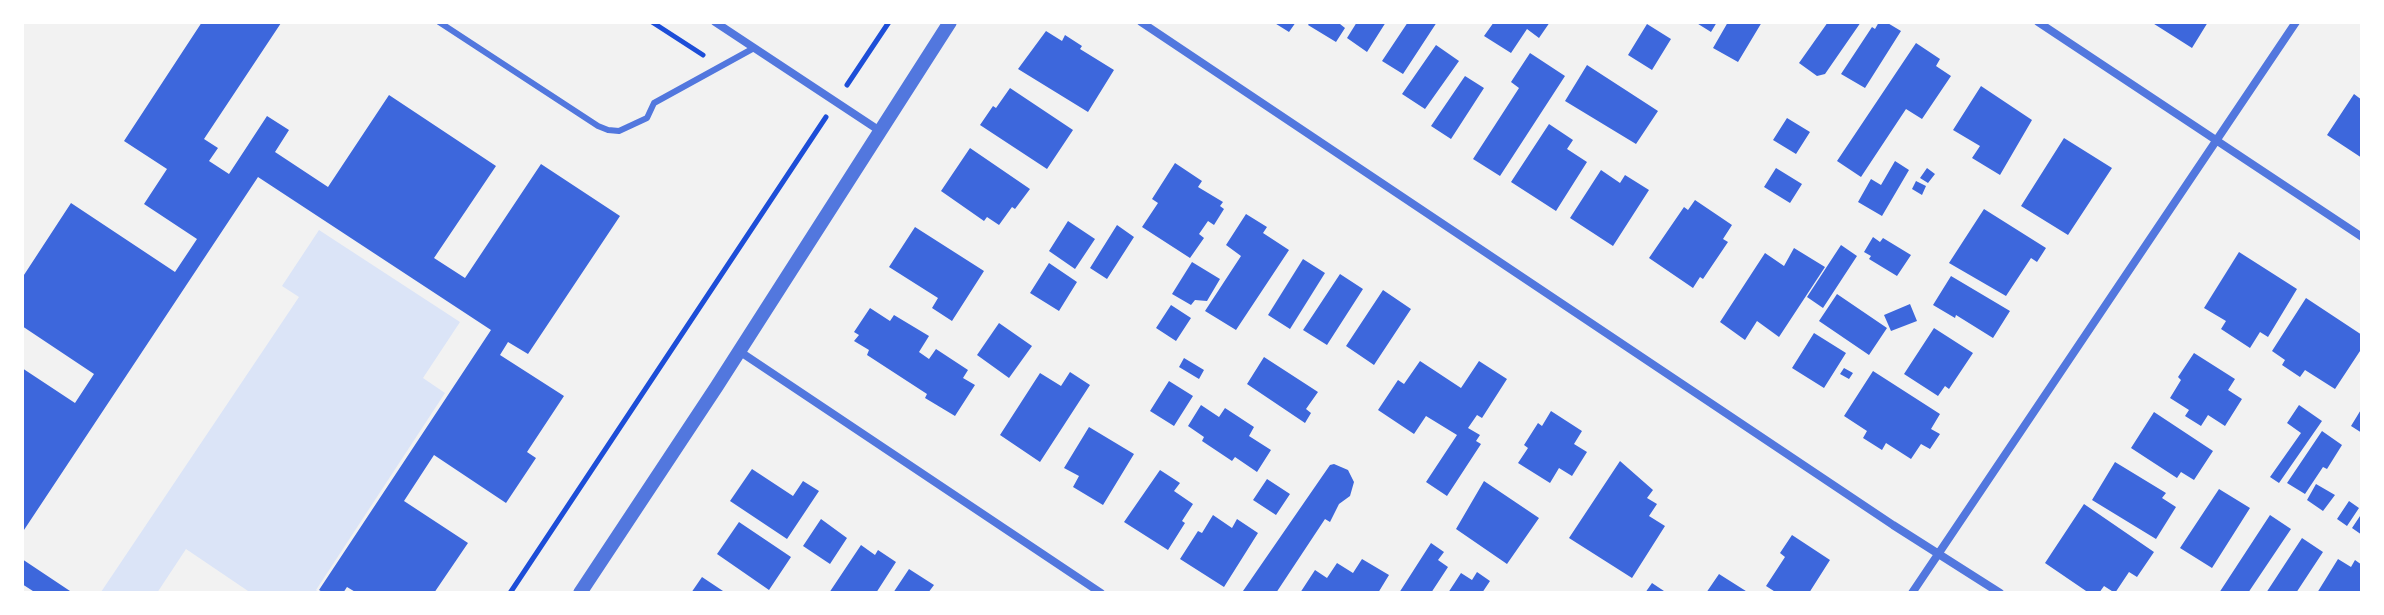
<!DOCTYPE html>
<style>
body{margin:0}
#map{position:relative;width:2384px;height:615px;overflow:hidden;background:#f2f2f2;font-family:Signika,sans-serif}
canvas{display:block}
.frame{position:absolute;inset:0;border:24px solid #fff;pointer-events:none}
</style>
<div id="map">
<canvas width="2384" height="615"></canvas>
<div class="frame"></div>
</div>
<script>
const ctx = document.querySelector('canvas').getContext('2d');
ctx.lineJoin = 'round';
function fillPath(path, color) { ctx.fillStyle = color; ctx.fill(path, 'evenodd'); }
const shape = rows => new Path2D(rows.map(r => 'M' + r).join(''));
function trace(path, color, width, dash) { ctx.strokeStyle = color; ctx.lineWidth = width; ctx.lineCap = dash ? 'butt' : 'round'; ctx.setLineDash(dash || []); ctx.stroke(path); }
const green = shape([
 [319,230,460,322,423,378,445,393,316,590,320,593,251,593,186,549,157,593,102,593,101,592,299,297,282,286]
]);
const building = shape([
 [202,22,281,23,204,139,218,148,209,161,229,174,267,116,289,130,275,152,328,187,389,95,496,166,434,258,465,278,541,164,620,216,528,354,508,342,500,355,564,396,527,452,536,458,506,503,434,455,404,501,468,543,434,593,357,593,347,587,343,593,324,593,319,590,491,330,258,177,22,533,22,368,75,403,94,374,22,326,22,278,71,203,175,272,197,239,144,204,167,169,124,141],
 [1273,22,1296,22,1289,32],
 [1310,22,1341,22,1340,24,1345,28,1336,42,1308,25],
 [1357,22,1386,22,1367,52,1347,38],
 [1408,22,1437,22,1403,74,1382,61],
 [1494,22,1550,22,1539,38,1527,29,1511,53,1484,36],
 [1695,22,1717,22,1711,32],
 [1728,22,1762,22,1738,62,1713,48],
 [1828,22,1861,22,1825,74,1817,76,1799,63],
 [1879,22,1886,22,1901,31,1865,88,1841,74,1872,27,1875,29],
 [2151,22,2208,22,2192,48],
 [1647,24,1671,39,1652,70,1628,55],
 [1046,31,1062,41,1065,35,1082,46,1080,49,1114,70,1088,112,1018,69],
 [1916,43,1940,59,1936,66,1951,76,1922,119,1906,109,1861,177,1837,161],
 [1436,45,1459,61,1425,109,1402,94],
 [1530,53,1565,76,1500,176,1473,159,1519,88,1511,82],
 [1587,65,1658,111,1636,144,1565,101],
 [1465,76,1484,88,1451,139,1431,126],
 [1981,86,2032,120,2000,175,1972,158,1980,146,1953,130],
 [1010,88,1073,130,1047,169,980,125,993,106,996,108],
 [2354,94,2362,100,2362,158,2327,135],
 [1787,118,1810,132,1796,154,1773,140],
 [1549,124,1573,140,1567,149,1587,162,1556,211,1511,182],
 [2064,138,2112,168,2068,235,2021,206],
 [970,148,1030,189,1015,209,1012,207,999,225,987,217,984,221,941,191],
 [1895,161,1909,170,1882,216,1858,202,1871,179,1881,185],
 [1175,163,1202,181,1198,187,1223,202,1220,206,1224,209,1214,225,1208,221,1199,234,1204,238,1190,258,1142,227,1158,203,1152,199],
 [1776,168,1802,184,1790,203,1764,187],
 [1927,168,1935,174,1928,183,1920,178],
 [1601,170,1620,183,1625,175,1649,190,1613,246,1570,218],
 [1916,181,1926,186,1922,195,1912,189],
 [1695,200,1732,225,1723,239,1728,242,1703,279,1700,277,1693,288,1649,258,1684,207,1688,210],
 [1984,209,2046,248,2037,262,2031,258,2006,296,1949,263],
 [1246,214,1267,227,1263,233,1289,250,1236,330,1205,311,1241,256,1226,245],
 [1068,221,1095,239,1075,269,1049,251],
 [1117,225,1134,237,1107,279,1090,268],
 [915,227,984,271,952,321,932,308,938,298,889,267],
 [1873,237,1880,242,1883,238,1911,255,1897,276,1869,259,1871,256,1864,252],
 [1841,245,1857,256,1823,308,1807,297],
 [1794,248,1825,267,1779,337,1757,321,1745,340,1720,322,1765,253,1784,266],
 [2239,252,2297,289,2268,337,2260,332,2250,348,2221,329,2226,321,2204,308],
 [1303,259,1325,273,1290,329,1268,315],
 [1192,262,1220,279,1207,301,1195,300,1191,305,1172,294],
 [1049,263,1077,282,1059,311,1030,293],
 [1340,274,1363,289,1327,345,1303,330],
 [1951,276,2010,311,1993,338,1956,315,1955,318,1933,305],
 [1383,290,1411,309,1374,365,1346,346],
 [1837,294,1887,328,1869,355,1819,321],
 [2306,298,2362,335,2362,348,2335,389,2305,370,2300,377,2282,365,2285,360,2272,351],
 [1910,304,1917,321,1891,331,1884,315],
 [1171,305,1191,318,1176,341,1156,328],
 [870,308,890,321,894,315,929,336,919,352,929,359,936,349,968,370,963,378,975,385,955,416,925,398,927,394,867,355,869,350,854,341,859,335,854,332],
 [999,323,1032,346,1009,378,977,355],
 [1934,328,1973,353,1949,389,1945,386,1938,396,1904,374],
 [1814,333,1846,353,1824,388,1792,368],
 [2194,353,2235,379,2228,390,2242,399,2225,426,2208,415,2201,426,2185,416,2189,410,2170,398,2181,380,2178,377],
 [1264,357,1318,392,1306,409,1311,413,1305,423,1247,384],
 [1184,358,1204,370,1199,379,1179,367],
 [1420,361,1461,388,1479,361,1507,379,1482,418,1477,415,1468,428,1480,435,1476,441,1481,444,1447,496,1426,482,1457,435,1426,416,1414,434,1378,410,1398,380,1404,384],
 [1844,368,1853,373,1849,379,1840,374],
 [1873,371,1940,414,1931,429,1940,434,1930,449,1921,444,1911,459,1886,443,1882,450,1863,438,1867,431,1844,416],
 [1070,372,1090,385,1040,462,1000,435,1040,373,1061,386],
 [1169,381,1193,396,1174,426,1150,411],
 [1201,405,1219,417,1225,408,1254,427,1249,436,1271,450,1257,472,1235,457,1232,461,1202,441,1204,437,1188,426],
 [2299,405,2322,421,2279,483,2270,477,2301,433,2287,423],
 [2362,408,2362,433,2351,426],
 [1551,411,1582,431,1574,444,1587,452,1572,476,1559,468,1550,483,1518,463,1528,448,1524,445,1538,423,1542,426],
 [2154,412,2213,451,2194,480,2181,472,2177,478,2131,448],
 [1089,427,1134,454,1103,505,1073,487,1079,476,1064,468],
 [2322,431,2342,445,2327,469,2323,467,2305,494,2287,483],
 [1620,461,1653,490,1647,498,1657,504,1649,516,1665,526,1632,578,1569,538],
 [2115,462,2166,493,2162,498,2176,507,2156,539,2092,500],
 [1334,464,1348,470,1354,482,1350,496,1339,504,1330,522,1325,519,1276,593,1247,593,1243,591,1330,465],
 [752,469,793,496,803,481,819,491,787,539,730,501],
 [1160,470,1180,483,1174,491,1193,504,1182,521,1185,523,1168,550,1124,522],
 [1267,479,1290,494,1276,515,1253,500],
 [1484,481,1539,518,1507,564,1456,529],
 [2316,484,2335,495,2323,511,2307,500],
 [2219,489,2250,508,2212,568,2180,548],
 [2349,501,2359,508,2347,526,2337,519],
 [2084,504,2154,552,2137,577,2129,572,2115,593,2104,586,2099,593,2089,593,2045,563],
 [2362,513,2362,535,2352,528],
 [1213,515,1232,528,1237,519,1258,533,1224,587,1180,559,1198,531,1202,533],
 [2270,515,2291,529,2248,593,2219,593],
 [821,519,847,538,830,564,803,546],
 [739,522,791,557,769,590,717,554],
 [1792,535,1830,560,1809,593,1777,593,1766,586,1785,557,1780,553],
 [2302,538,2323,552,2296,593,2266,593],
 [1431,543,1444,552,1438,560,1448,567,1431,593,1399,593],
 [861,545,875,555,878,550,896,562,876,593,829,593],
 [22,559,73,593,36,593,22,584],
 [1362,559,1389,575,1378,593,1300,593,1315,570,1327,578,1337,563,1353,573],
 [2338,559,2351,567,2355,560,2362,565,2362,593,2317,593],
 [909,569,934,585,928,593,893,593],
 [1477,572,1490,581,1482,593,1448,593,1461,573,1472,580],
 [1719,574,1749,593,1706,593],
 [702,577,726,593,691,593],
 [1652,583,1667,593,1645,593]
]);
const path = shape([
 [652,22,703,55],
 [847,85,889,22],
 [510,593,826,117]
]);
const service = shape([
 [439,22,598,126,608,130,619,131,647,118,654,103,754,48]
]);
const minor = shape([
 [715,22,880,131],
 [1141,22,1893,525,2000,593],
 [2038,22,2362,237],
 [739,351,1101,593],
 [1912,593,2296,22]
]);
const tertiary = shape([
 [580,593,717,386,950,22]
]);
fillPath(green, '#dbe4f7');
fillPath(building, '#3d67dc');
trace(path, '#1d4ed8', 5);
trace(service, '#5277de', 6);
trace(minor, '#5277de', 8);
trace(tertiary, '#5277de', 14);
</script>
